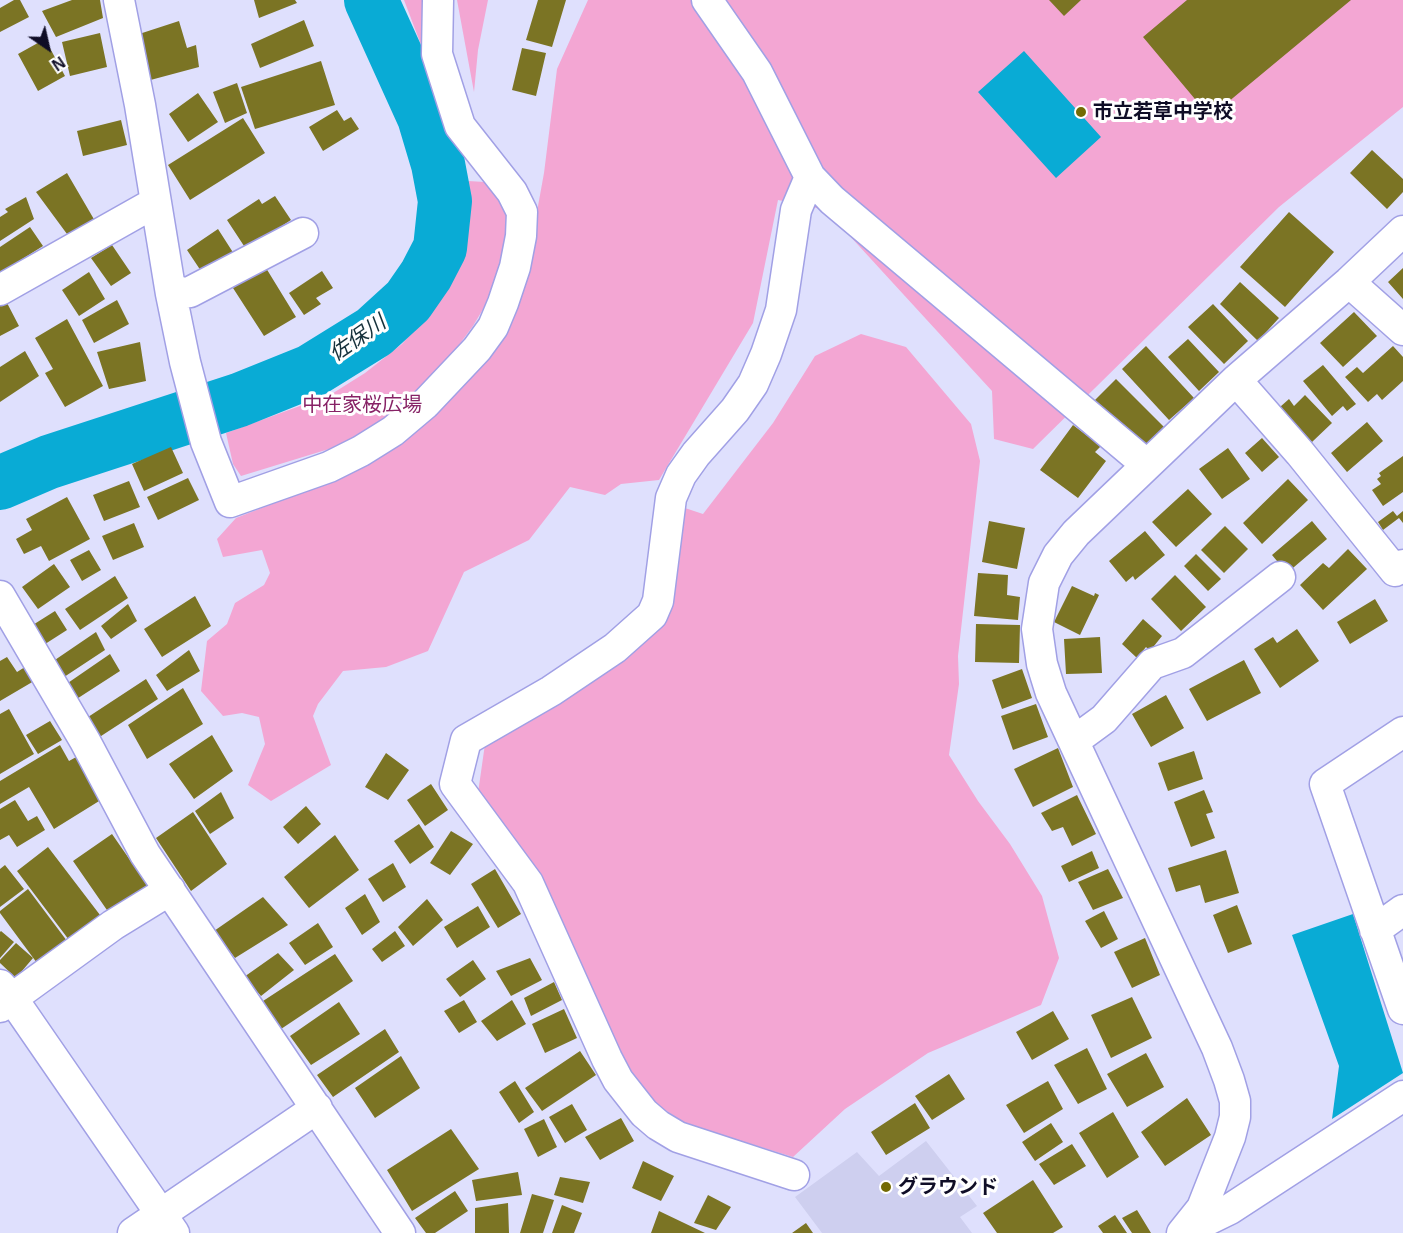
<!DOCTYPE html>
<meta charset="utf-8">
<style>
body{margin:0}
#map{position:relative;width:1403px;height:1233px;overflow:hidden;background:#dfe0fd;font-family:Arial,sans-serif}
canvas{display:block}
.north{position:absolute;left:18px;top:18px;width:60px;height:60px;-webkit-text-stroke:4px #fff;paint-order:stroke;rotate:146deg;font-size:16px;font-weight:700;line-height:24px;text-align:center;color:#0f0d26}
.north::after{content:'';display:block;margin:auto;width:21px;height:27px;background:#0f0d26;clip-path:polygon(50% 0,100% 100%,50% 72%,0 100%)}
</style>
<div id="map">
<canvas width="1403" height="1233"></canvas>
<div class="north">N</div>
</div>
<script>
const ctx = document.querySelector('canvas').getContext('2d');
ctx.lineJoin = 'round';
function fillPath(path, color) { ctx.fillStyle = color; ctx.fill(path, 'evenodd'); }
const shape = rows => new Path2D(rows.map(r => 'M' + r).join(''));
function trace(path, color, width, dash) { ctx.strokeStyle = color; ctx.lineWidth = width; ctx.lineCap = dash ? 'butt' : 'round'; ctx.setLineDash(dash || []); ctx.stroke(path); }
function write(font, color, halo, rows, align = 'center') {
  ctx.font = font + ' Arial,"Noto Sans JP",sans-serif'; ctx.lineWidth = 6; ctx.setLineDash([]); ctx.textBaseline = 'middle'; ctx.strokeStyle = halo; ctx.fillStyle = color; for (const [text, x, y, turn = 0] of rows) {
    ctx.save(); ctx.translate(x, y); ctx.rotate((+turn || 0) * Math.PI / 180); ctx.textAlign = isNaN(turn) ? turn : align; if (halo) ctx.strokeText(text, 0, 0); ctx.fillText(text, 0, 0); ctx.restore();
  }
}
const built = shape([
 [926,1141,977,1206,960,1217,972,1233,822,1233,795,1197,857,1152,879,1176]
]);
const green = shape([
 [404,0,422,0,423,50],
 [457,0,488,0,478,50,474,92],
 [588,0,1403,0,1403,107,1279,207,1033,449,994,439,992,391,826,210,778,200,753,323,659,480,621,484,605,495,570,487,529,540,464,572,428,651,386,667,343,671,318,704,313,716,331,765,271,801,248,785,265,744,259,717,242,713,223,716,201,691,207,641,227,624,235,603,264,585,270,573,262,550,223,557,217,539,236,518,343,476,425,423,463,387,487,358,528,261,544,173,557,69],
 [468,181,485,182,496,193,506,208,508,228,492,294,473,326,453,353,421,386,378,426,329,449,241,476,233,464,226,433,330,395,365,373,402,344,432,310,452,272,462,244,469,207],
 [861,334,906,347,971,424,980,461,958,656,959,684,949,755,978,801,1010,844,1042,896,1059,958,1041,1005,928,1053,845,1109,793,1157,686,1124,655,1103,618,1057,478,793,485,744,568,698,631,653,682,507,703,514,773,423,815,356]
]);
const water = shape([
 [1024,51,1101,137,1056,178,978,92],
 [1353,914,1403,1073,1332,1119,1339,1066,1292,935]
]);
const river = shape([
 [0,483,49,462,239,400,311,371,374,332,408,301,426,275,440,248,445,201,438,164,424,117,371,0]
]);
const building = shape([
 [14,0,20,0,29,17,0,32,0,8],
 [72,0,100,0,103,18,56,37,42,11],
 [254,0,295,0,297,3,259,18],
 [538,0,566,0,552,47,526,40],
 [1049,0,1081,0,1064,16],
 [1187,0,1351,0,1210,117,1143,37],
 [304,20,314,46,260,68,251,44],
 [179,21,187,48,196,45,199,67,143,82,133,36],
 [100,33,107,67,70,76,62,42],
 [45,39,65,76,38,91,18,54],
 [522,48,546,53,536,96,512,90],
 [321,61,335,105,255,129,241,87],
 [237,83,247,113,225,123,213,92],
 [198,93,218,122,188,142,169,114],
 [337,110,344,121,351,117,359,129,323,151,309,127],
 [243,118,265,153,190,200,168,165],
 [121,120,127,145,83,156,77,131],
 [1372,150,1403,179,1403,192,1387,209,1350,173],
 [67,173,95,221,67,234,36,192],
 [275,196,291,220,246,249,227,220,259,199,262,204],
 [26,197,34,219,0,241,0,217,8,212,5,209],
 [1289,212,1334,252,1285,307,1240,267],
 [30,227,43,246,0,273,0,247],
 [218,229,234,254,203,274,187,250],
 [112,245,131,273,111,286,91,258],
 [266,268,296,317,264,336,233,288],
 [1403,268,1403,299,1388,282],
 [322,271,333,288,316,298,321,304,304,315,289,293],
 [89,272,105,299,79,316,62,290],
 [1240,282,1279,318,1258,341,1220,304],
 [117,300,129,324,94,343,82,320],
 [6,301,19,326,0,336,0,305],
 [1213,304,1248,341,1224,364,1188,327],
 [1354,312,1377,336,1343,367,1320,343],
 [67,319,103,386,65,407,45,373,53,369,35,338],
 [1188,339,1219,372,1199,391,1168,357],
 [140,342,146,381,109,389,97,352],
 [1146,346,1194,398,1169,420,1122,369],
 [1393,346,1403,357,1403,381,1382,400,1377,394,1368,402,1345,377,1357,367,1363,373],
 [25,351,39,376,0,402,0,367],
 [1323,365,1356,404,1347,411,1343,406,1332,416,1303,381],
 [1116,379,1164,427,1142,449,1094,401],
 [1305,395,1332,423,1312,442,1280,407,1289,399,1294,406],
 [1367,422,1383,441,1347,472,1331,453],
 [1073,425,1101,446,1095,452,1106,461,1078,498,1040,470],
 [1262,438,1279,457,1262,472,1245,453],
 [171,447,183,473,144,491,132,464],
 [1228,448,1250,479,1222,499,1199,469],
 [1403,456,1403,492,1383,506,1372,490,1381,484,1377,479,1381,476,1379,473],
 [188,478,199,500,158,520,147,497],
 [1288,479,1308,500,1262,544,1243,523],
 [129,481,140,507,104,521,93,495],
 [1188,489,1212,514,1176,547,1152,522],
 [67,497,90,539,49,561,41,546,24,554,16,539,32,530,26,519],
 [1393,511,1397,516,1403,511,1403,523,1399,518,1383,530,1378,522],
 [989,521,1025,528,1017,569,982,562],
 [1312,521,1327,539,1287,573,1272,555],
 [134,523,144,547,113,560,102,536],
 [1225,526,1248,549,1224,573,1201,550],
 [1145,531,1165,555,1135,580,1133,576,1126,582,1109,561],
 [1348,549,1367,569,1323,610,1300,585,1323,563,1329,568],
 [89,550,101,570,82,581,70,560],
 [1196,554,1221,579,1208,591,1184,566],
 [54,564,70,587,38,609,22,587],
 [978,573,1008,575,1007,595,1020,597,1018,620,974,616],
 [1175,575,1206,607,1181,631,1151,599],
 [115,576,128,598,80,630,65,609],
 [1072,586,1094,596,1095,593,1099,595,1080,635,1054,622],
 [195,596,211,626,162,657,144,629],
 [1375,599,1388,621,1350,644,1337,622],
 [128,604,137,621,111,639,101,626],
 [55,611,67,630,42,646,28,628],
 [1143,619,1162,636,1150,651,1146,647,1137,658,1122,644],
 [976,624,1020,625,1019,663,975,662],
 [1297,629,1319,661,1280,688,1254,649,1273,637,1277,643],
 [96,632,105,650,58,681,49,664],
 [1100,637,1102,673,1066,674,1064,639],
 [189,650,200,671,167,691,156,675],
 [110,654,120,671,72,702,62,687],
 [7,657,17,672,25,667,34,681,0,701,0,661],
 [1244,660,1261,693,1207,721,1189,689],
 [1022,669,1032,698,1002,709,992,680],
 [146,679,158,699,98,738,85,719],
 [183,688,203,724,147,759,128,725],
 [1166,695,1184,728,1151,747,1132,714],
 [1036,704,1048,737,1013,750,1001,716],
 [9,709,34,754,0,774,0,714],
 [50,721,62,740,38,754,26,735],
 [212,735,233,771,194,799,169,764],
 [60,745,69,761,78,756,104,798,54,829,29,787,0,804,0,781],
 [1058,748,1073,787,1033,807,1014,769],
 [1194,751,1203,779,1168,791,1158,763],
 [386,753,409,770,388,800,365,787],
 [431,784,448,810,425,826,407,800],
 [1204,790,1213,812,1206,814,1215,838,1191,847,1174,802],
 [221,792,234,818,210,834,195,811],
 [1077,795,1096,834,1072,846,1063,827,1052,831,1041,813],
 [15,800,28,821,37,816,45,830,17,847,9,835,0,840,0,809],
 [306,806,321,824,298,844,283,827],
 [193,812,227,864,191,891,156,838],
 [419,824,434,847,410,864,394,841],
 [451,831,473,844,450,875,430,863],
 [112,834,148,886,109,913,73,861],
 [335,835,359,870,309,908,284,877],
 [48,847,100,915,69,940,17,871],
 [1226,850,1239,893,1205,903,1200,885,1176,892,1168,868],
 [1092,851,1099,868,1069,882,1061,866],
 [393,863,406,887,383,902,368,879],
 [5,865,24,889,0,907,0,869],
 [495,869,521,914,498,928,471,884],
 [1108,869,1123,898,1093,910,1078,882],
 [28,889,67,941,37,963,0,913,0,911],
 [365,894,380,922,362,935,345,908],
 [263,897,288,925,235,958,214,931],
 [427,899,443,920,413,946,398,927],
 [1237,905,1252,944,1228,953,1213,915],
 [478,906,490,927,457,948,444,927],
 [1104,911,1118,939,1101,948,1085,921],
 [318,923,333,947,305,965,289,943],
 [1,931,14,942,0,958,0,932],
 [395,931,405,946,382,962,372,949],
 [1145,938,1160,975,1132,988,1114,952],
 [16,943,33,958,16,978,0,963,0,960],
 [278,953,294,970,261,996,244,977],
 [335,954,353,981,281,1029,263,1001],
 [530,958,542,980,511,996,496,971],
 [473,960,486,979,460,997,446,979],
 [554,982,562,1000,531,1016,524,998],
 [1132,997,1152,1038,1111,1058,1091,1015],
 [464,1000,477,1022,459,1033,444,1011],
 [512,1000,526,1024,497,1041,481,1021],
 [339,1002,360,1034,311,1065,290,1036],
 [564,1009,577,1038,545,1053,532,1024],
 [1053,1011,1069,1039,1032,1060,1016,1032],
 [385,1029,399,1052,333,1097,317,1075],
 [1087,1048,1107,1089,1078,1104,1054,1065],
 [580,1051,596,1075,542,1111,525,1088],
 [1146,1053,1164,1087,1127,1107,1107,1074],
 [401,1056,420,1088,375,1118,355,1088],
 [949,1074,965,1099,932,1120,915,1096],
 [515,1081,534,1112,519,1123,499,1092],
 [1048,1081,1063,1109,1024,1133,1006,1105],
 [1187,1098,1211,1135,1165,1166,1141,1132],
 [915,1103,930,1128,886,1155,871,1132],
 [572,1104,587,1130,565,1143,549,1117],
 [1113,1112,1139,1157,1107,1178,1079,1133],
 [621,1118,634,1141,600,1160,585,1137],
 [544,1119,557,1147,538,1157,524,1129],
 [1051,1123,1063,1142,1035,1161,1022,1142],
 [451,1129,479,1169,412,1211,387,1170],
 [1072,1144,1086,1166,1054,1185,1039,1164],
 [643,1161,674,1176,661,1201,632,1188],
 [518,1172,522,1195,476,1201,472,1180],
 [560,1177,590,1182,583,1203,554,1195],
 [1033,1180,1063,1227,1053,1233,997,1233,983,1213],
 [455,1191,468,1211,435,1233,426,1233,415,1218],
 [532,1194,554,1200,543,1233,520,1233],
 [708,1195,731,1207,716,1230,694,1223],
 [508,1203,509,1233,475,1233,475,1208],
 [562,1205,582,1213,574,1233,552,1233],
 [1137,1210,1151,1233,1132,1233,1122,1218],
 [659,1211,705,1233,651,1233],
 [1115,1215,1127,1233,1103,1233,1098,1226],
 [806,1223,813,1233,792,1233]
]);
const street = shape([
 [119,0,140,105,171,294,185,362,206,442,230,502,329,467,361,451,393,431,425,404,477,349,493,327,503,303,515,267,521,236,522,212,512,192,460,126,437,54,438,0],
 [707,0,757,72,810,177,832,200,1147,465],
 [1349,282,1403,330],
 [0,290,156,202],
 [171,294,190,292,303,233],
 [1236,380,1300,453,1395,571,1403,565],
 [0,596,85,741,145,854,400,1233],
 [1403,732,1325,784,1403,1009],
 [1074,741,1104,719,1152,664,1183,653,1280,577],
 [1375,930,1403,910],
 [0,985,12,998,174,1233],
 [0,1007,113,925,170,890],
 [794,1175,678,1137,658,1125,644,1113,618,1080,607,1059,528,883,455,784,466,740,551,691,615,648,652,615,658,601,671,498,681,475,696,454,735,410,753,384,766,354,781,310,796,210,810,177],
 [1185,1231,1230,1209,1403,1096],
 [133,1233,317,1108],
 [1182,1233,1202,1208,1230,1137,1235,1117,1235,1101,1229,1080,1217,1048,1051,693,1042,664,1037,629,1044,583,1058,555,1076,533,1236,380,1349,282,1403,231]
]);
const markers = [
 [1081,112,6,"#736a04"],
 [886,1187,6,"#736a04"]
];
const poiNames = [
 ["市立若草中学校",1093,112],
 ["グラウンド",898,1187]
];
const parkNames = [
 ["中在家桜広場",362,405]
];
const waterNames = [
 ["佐保川",358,339,-35]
];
fillPath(built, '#cecfef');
fillPath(green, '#f3a6d3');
fillPath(water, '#09abd5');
trace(river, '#09abd5', 54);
fillPath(building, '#7b7424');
trace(street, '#a1a0e5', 33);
trace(street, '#fff', 30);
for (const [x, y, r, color] of markers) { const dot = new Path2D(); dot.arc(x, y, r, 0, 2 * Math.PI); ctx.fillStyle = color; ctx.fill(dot); trace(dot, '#fff', 2); }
write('bold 20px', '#0f0d26', '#fff', poiNames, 'left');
write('20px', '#872366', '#fff', parkNames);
write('italic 21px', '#16313b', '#fff', waterNames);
</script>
